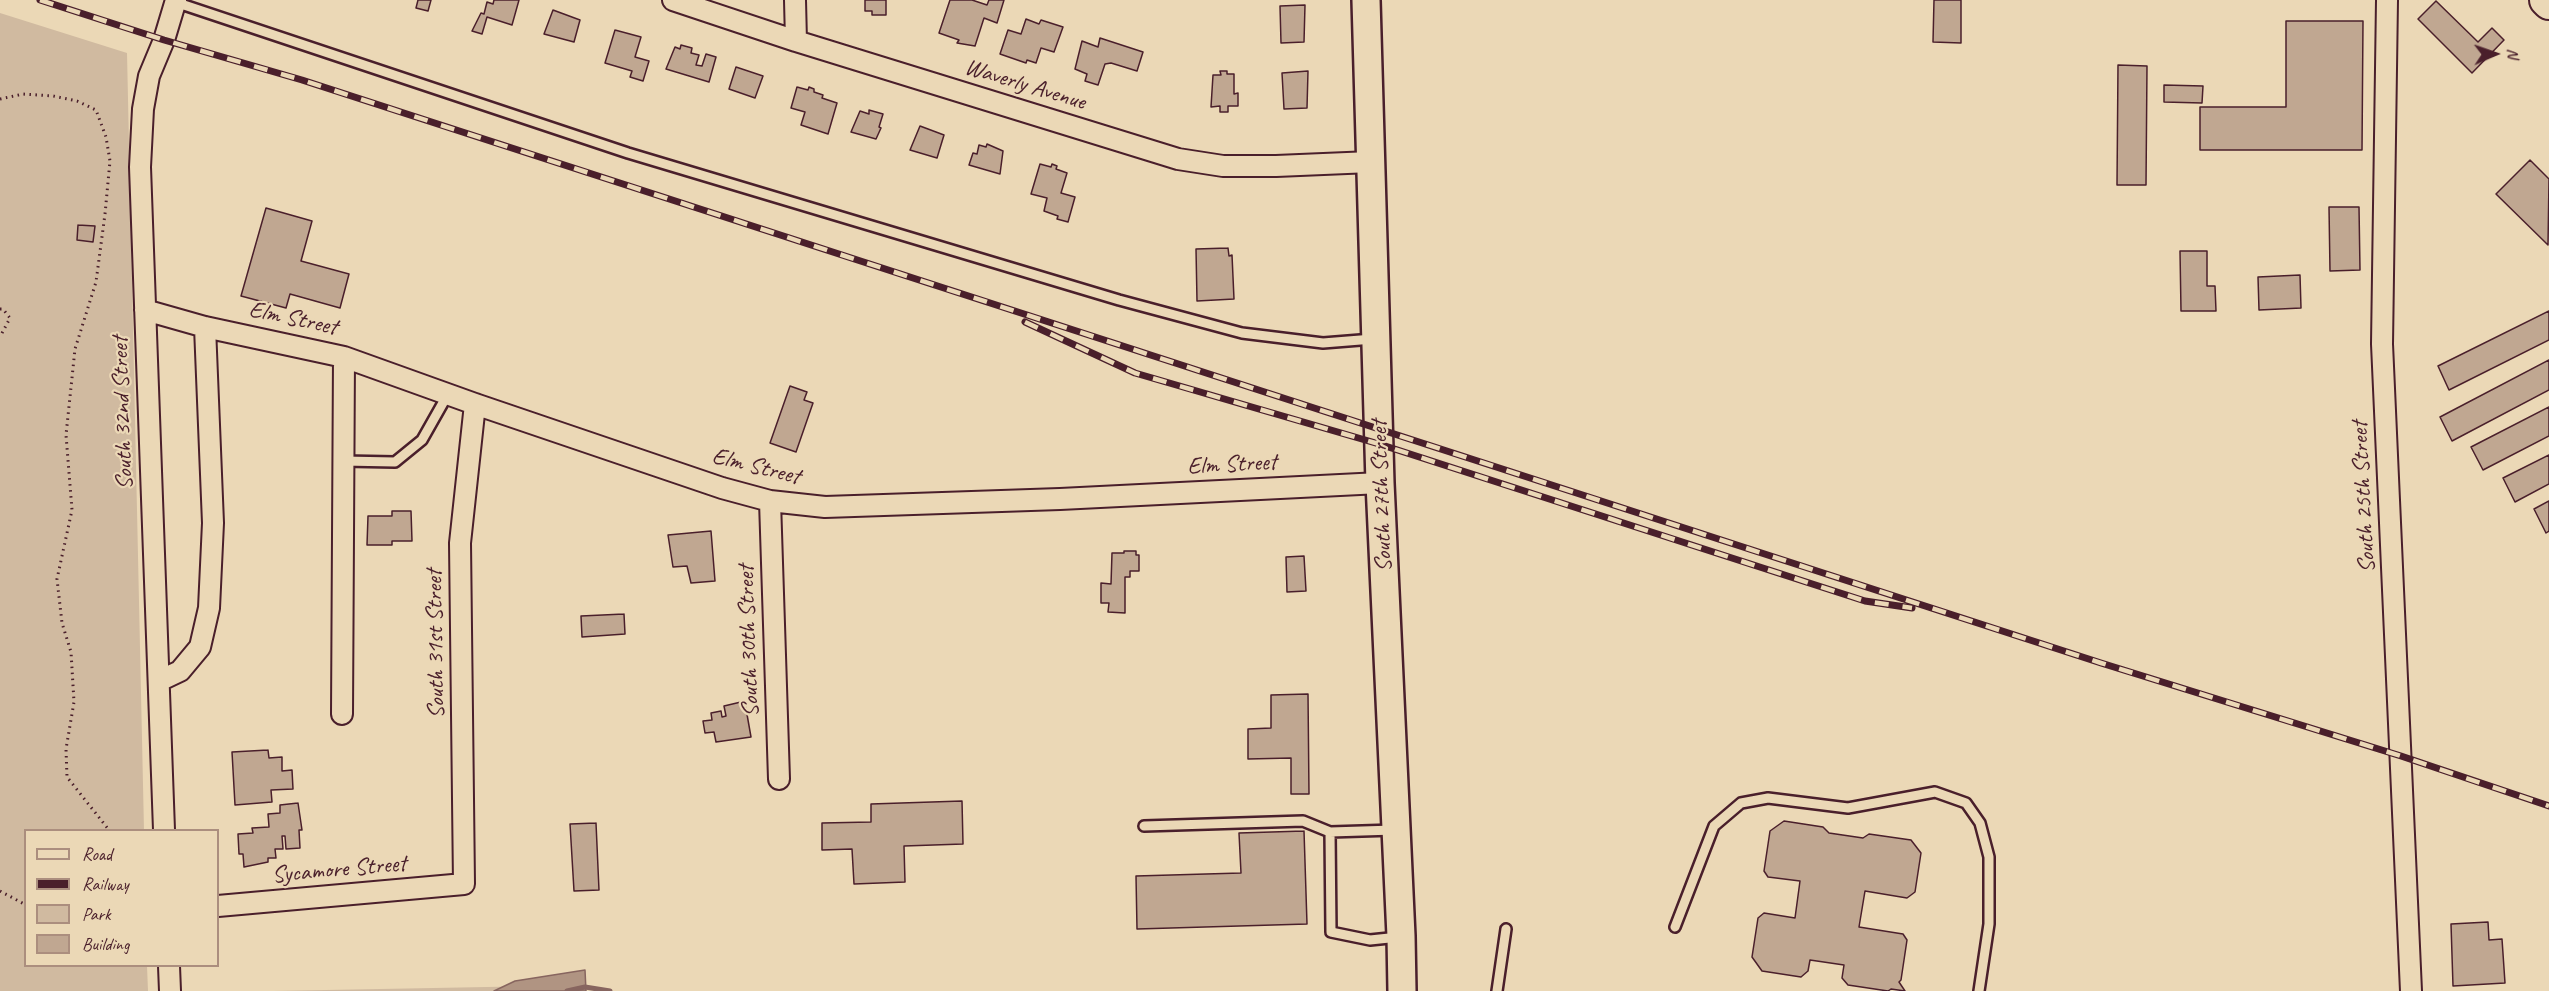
<!DOCTYPE html>
<style>
body{margin:0}
#map{position:relative;width:2549px;height:991px;overflow:hidden;background:#ebd8b6;font-family:Caveat,sans-serif}
canvas{display:block}
.legend{position:absolute;left:24px;top:829px;width:195px;height:138px;box-sizing:border-box;background:#ebd8b6;border:2px solid #ab8e7e;margin:0;padding:8px 10px;list-style:none;font-size:18px;color:#4a1f2b}
.legend li{display:flex;align-items:center;gap:12px;height:30px}
.legend b{width:30px;border:2px solid #ab8e7e}
.north{position:absolute;left:2465px;top:24px;width:60px;height:60px;-webkit-text-stroke:4px #ebd8b6;paint-order:stroke;rotate:88deg;font-size:16px;font-weight:700;line-height:24px;text-align:center;color:#4a1f2b}
.north::after{content:'';display:block;margin:auto;width:21px;height:27px;background:#4a1f2b;clip-path:polygon(50% 0,100% 100%,50% 72%,0 100%)}
</style>
<div id="map">
<canvas width="2549" height="991"></canvas>
<ul class="legend">
<li><b style="height:8px;background:#ebd8b6"></b>Road</li>
<li><b style="height:8px;background:#4a1f2b"></b>Railway</li>
<li><b style="height:16px;background:#d0baa0"></b>Park</li>
<li><b style="height:16px;background:#c0a791"></b>Building</li>
</ul>
<div class="north">N</div>
</div>
<script>
const ctx = document.querySelector('canvas').getContext('2d');
ctx.lineJoin = 'round';
function fillPath(path, color) { ctx.fillStyle = color; ctx.fill(path, 'evenodd'); }
const shape = rows => new Path2D(rows.map(r => 'M' + r).join(''));
function trace(path, color, width, dash) { ctx.strokeStyle = color; ctx.lineWidth = width; ctx.lineCap = dash ? 'butt' : 'round'; ctx.setLineDash(dash || []); ctx.stroke(path); }
function write(font, color, halo, rows, align = 'center') {
  ctx.font = font + ' Caveat,sans-serif'; ctx.lineWidth = 4.5; ctx.setLineDash([]); ctx.textBaseline = 'middle'; ctx.strokeStyle = halo; ctx.fillStyle = color; for (const [text, x, y, turn = 0] of rows) {
    ctx.save(); ctx.translate(x, y); ctx.rotate((+turn || 0) * Math.PI / 180); ctx.textAlign = isNaN(turn) ? turn : align; if (halo) ctx.strokeText(text, 0, 0); ctx.fillText(text, 0, 0); ctx.restore();
  }
}
const green = shape([
 [0,13,127,53,144,830,26,830,26,966,147,966,148,991,0,991],
 [540,986,541,991,273,991]
]);
const water = shape([
 [585,970,586,991,494,991,515,981,585,970]
]);
const stream = shape([
 [567,991,585,987,610,991]
]);
const building = shape([
 [418,0,431,0,428,11,416,8,418,0],
 [494,0,519,0,512,25,487,17,482,34,472,31,481,13,484,14,487,2,493,4,494,0],
 [865,0,886,0,886,15,872,15,872,11,865,11,865,0],
 [950,0,972,0,987,5,989,0,1004,0,997,23,984,18,975,46,957,43,959,40,939,33,950,0],
 [1934,0,1961,0,1961,43,1933,42,1934,0],
 [2436,1,2478,42,2492,28,2504,40,2472,73,2418,19,2436,1],
 [1305,5,1304,42,1281,43,1280,6,1305,5],
 [553,10,580,20,574,42,544,34,553,10],
 [1026,19,1039,24,1041,20,1063,27,1054,52,1041,48,1036,63,1027,60,1026,63,1000,54,1008,30,1021,34,1026,19],
 [2286,21,2363,21,2362,150,2200,150,2200,107,2286,107,2286,21],
 [615,30,641,37,635,57,649,61,643,81,630,77,632,71,605,63,615,30],
 [1100,38,1143,52,1137,71,1111,63,1105,64,1098,85,1085,81,1087,74,1075,69,1082,41,1098,47,1100,38],
 [681,45,692,48,691,53,699,55,696,65,702,66,706,54,716,57,709,82,666,69,675,47,680,49,681,45],
 [2118,65,2147,66,2146,185,2117,185,2118,65],
 [736,67,763,76,755,98,729,89,736,67],
 [1220,71,1227,71,1227,74,1234,74,1234,94,1238,93,1238,106,1228,106,1228,112,1220,112,1220,106,1211,107,1213,75,1221,75,1220,71],
 [1308,71,1307,108,1284,109,1282,73,1308,71],
 [2164,85,2203,86,2202,103,2164,102,2164,85],
 [797,87,808,90,809,87,814,89,814,92,823,95,822,98,837,103,828,134,801,125,805,112,791,108,797,87],
 [869,110,883,114,879,127,881,128,876,139,851,132,860,111,869,114,869,110],
 [920,126,944,135,937,158,910,150,920,126],
 [987,144,1003,151,1000,174,969,165,973,153,977,154,979,145,986,147,987,144],
 [2530,160,2549,179,2548,245,2496,194,2530,160],
 [1040,164,1051,167,1052,164,1057,166,1056,169,1067,173,1061,193,1075,197,1068,222,1057,219,1058,216,1044,211,1047,198,1031,194,1040,164],
 [2329,207,2359,207,2360,270,2330,271,2329,207],
 [266,208,312,221,301,261,349,274,340,308,290,294,286,308,241,296,266,208],
 [78,225,95,226,93,242,77,240,78,225],
 [1228,248,1229,256,1232,255,1234,299,1197,301,1196,249,1228,248],
 [2180,251,2207,251,2207,286,2215,286,2216,311,2181,311,2180,251],
 [2300,275,2301,308,2259,310,2258,277,2300,275],
 [2549,311,2549,340,2449,390,2438,366,2549,311],
 [2549,360,2549,390,2452,441,2440,417,2549,360],
 [790,386,807,392,804,400,813,403,796,452,770,443,790,386],
 [2549,407,2549,436,2483,470,2471,447,2549,407],
 [2549,455,2549,484,2515,502,2503,478,2549,455],
 [2549,501,2549,531,2546,533,2534,509,2549,501],
 [392,511,411,511,412,541,392,541,392,545,367,545,368,516,392,516,392,511],
 [711,531,715,581,691,583,687,566,673,567,668,535,711,531],
 [1124,551,1136,551,1136,555,1139,555,1139,571,1130,571,1130,577,1125,577,1125,613,1108,612,1109,603,1101,603,1101,583,1111,584,1112,553,1124,553,1124,551],
 [1304,556,1306,591,1287,592,1286,557,1304,556],
 [624,614,625,634,582,637,581,616,624,614],
 [1308,694,1309,794,1291,794,1291,758,1248,759,1248,729,1271,728,1271,695,1308,694],
 [741,702,745,703,751,737,716,742,714,732,705,733,703,721,712,720,711,713,721,711,722,717,726,716,724,706,741,702],
 [268,750,269,758,282,757,282,771,292,770,293,789,271,790,272,802,235,805,232,752,268,750],
 [962,801,963,844,904,846,905,882,854,884,852,849,822,850,822,823,871,822,871,804,962,801],
 [298,803,302,830,299,830,300,848,286,849,285,836,282,836,283,849,275,849,276,858,268,858,268,862,244,867,243,854,239,854,238,834,253,833,252,828,269,827,268,814,280,813,280,805,298,803],
 [1784,821,1823,827,1829,833,1863,838,1869,834,1911,840,1921,853,1915,892,1907,898,1865,891,1859,927,1903,934,1907,940,1901,980,1899,982,1905,991,1891,989,1888,991,1848,985,1842,978,1844,965,1810,960,1808,971,1801,977,1762,971,1752,957,1758,918,1764,913,1795,918,1800,881,1768,877,1764,871,1770,831,1784,821],
 [596,823,599,890,574,891,570,824,596,823],
 [1304,831,1307,924,1137,929,1136,876,1241,873,1239,833,1304,831],
 [2488,922,2489,940,2502,939,2505,983,2453,986,2451,924,2488,922]
]);
const path = shape([
 [0,99,23,94,53,96,77,101,96,110,106,137,110,161,105,214,96,282,75,349,66,435,72,510,57,579,62,623,71,652,74,702,66,749,67,777,109,830],
 [0,309,3,309,10,318,0,337],
 [0,891,26,905]
]);
const lane = shape([
 [175,2,628,153,1119,300,1242,333,1323,343,1373,339],
 [343,461,395,462,422,440,448,394],
 [1144,826,1303,821,1330,832],
 [1394,830,1330,832,1331,932,1370,940,1399,937],
 [1675,927,1714,826,1741,803,1768,798,1848,808,1935,792,1966,803,1980,823,1989,857,1989,924,1979,991],
 [1497,991,1506,929]
]);
const street = shape([
 [673,0,796,41,1178,159,1223,166,1276,166,1371,162],
 [795,0,796,41],
 [2387,0,2382,344,2411,991],
 [145,310,205,327,344,357,475,404,722,488,770,501,825,507,1060,499,1380,483],
 [770,501,779,779],
 [159,681,180,671,200,647,209,608,213,523,205,327],
 [342,714,344,357],
 [164,830,140,167,143,109,149,76,164,40,176,0],
 [218,906,464,884,460,543,475,404],
 [169,966,170,991]
]);
const secondary = shape([
 [1366,0,1380,483,1401,936,1402,991]
]);
const primary = shape([
 [2546,0,2549,3]
]);
const rail = shape([
 [40,0,164,40,302,80,2101,663,2401,756,2549,806],
 [1025,322,1135,373,1379,444,1865,601,1912,608]
]);
const streetNames = [
 ["Waverly Avenue",1025,85,17],
 ["Elm Street",293,319,12],
 ["South 32nd Street",123,413,-92],
 ["Elm Street",1232,465,-3],
 ["Elm Street",756,467,14],
 ["South 27th Street",1382,496,-92],
 ["South 25th Street",2364,497,-93],
 ["South 30th Street",749,641,-92],
 ["South 31st Street",436,644,-91],
 ["Sycamore Street",339,870,-5]
];
fillPath(green, '#d0baa0');
fillPath(water, '#b09482');
trace(water, '#87655f', 1.5);
trace(stream, '#87655f', 5);
fillPath(building, '#c0a791');
trace(building, '#4a1f2b', 1.5);
trace(lane, '#4a1f2b', 14);
trace(street, '#4a1f2b', 24);
trace(secondary, '#4a1f2b', 32);
trace(primary, '#4a1f2b', 36);
trace(path, '#4a1f2b', 3, [1.5, 4.5]);
trace(lane, '#ebd8b6', 9);
trace(street, '#ebd8b6', 20);
trace(secondary, '#ebd8b6', 27);
trace(primary, '#ebd8b6', 32);
trace(rail, '#4a1f2b', 7);
trace(rail, '#ebd8b6', 4.5, [14]);
write('24px', '#4a1f2b', '#ebd8b6', streetNames);
</script>
